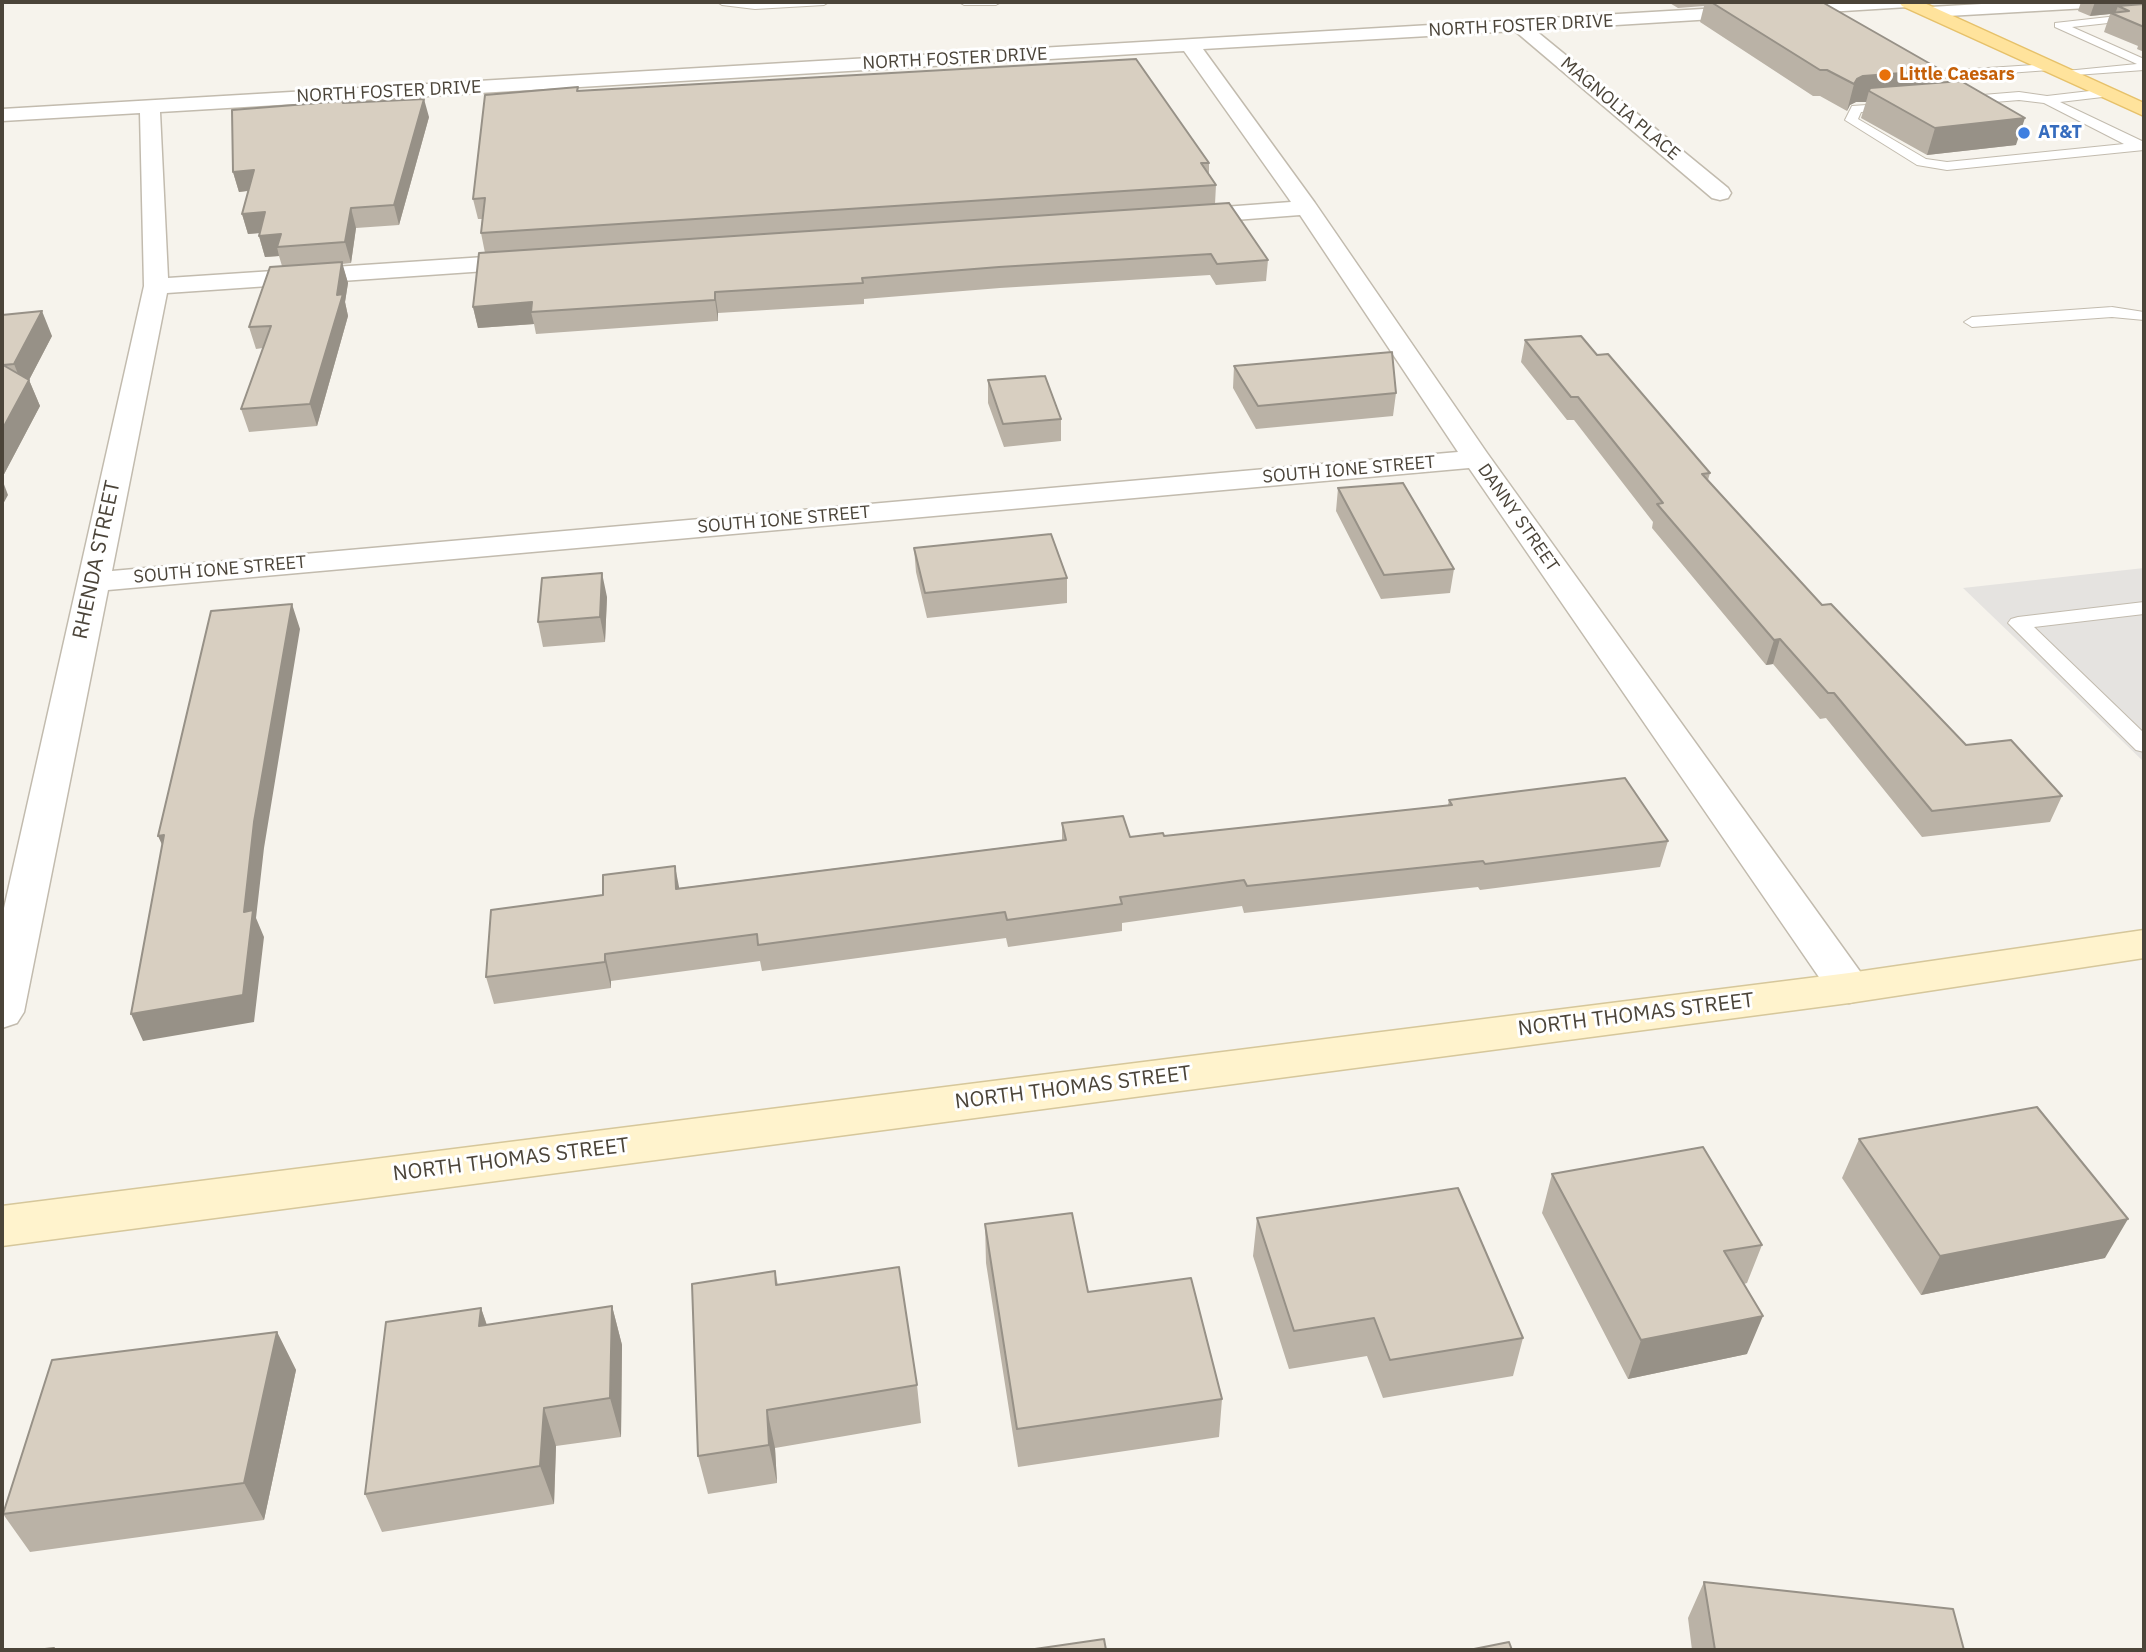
<!DOCTYPE html>
<style>
body{margin:0}
#map{position:relative;width:2146px;height:1652px;overflow:hidden;background:#f6f3ec;font-family:"IBM Plex Sans",sans-serif}
canvas{display:block}
.frame{position:absolute;inset:0;border:4px solid #4b4439;pointer-events:none}
</style>
<div id="map">
<canvas width="2146" height="1652"></canvas>
<div class="frame"></div>
</div>
<script>
const ctx = document.querySelector('canvas').getContext('2d');
ctx.lineJoin = 'round';
function fillPath(path, color) { ctx.fillStyle = color; ctx.fill(path, 'evenodd'); }
const shape = rows => new Path2D(rows.map(r => 'M' + r).join(''));
function trace(path, color, width, dash) { ctx.strokeStyle = color; ctx.lineWidth = width; ctx.lineCap = dash ? 'butt' : 'round'; ctx.setLineDash(dash || []); ctx.stroke(path); }
function write(font, color, halo, rows, align = 'center') {
  ctx.font = font + ' "IBM Plex Sans",sans-serif'; ctx.lineWidth = 6; ctx.setLineDash([]); ctx.textBaseline = 'middle'; ctx.strokeStyle = halo; ctx.fillStyle = color; for (const [text, x, y, turn = 0] of rows) {
    ctx.save(); ctx.translate(x, y); ctx.rotate((+turn || 0) * Math.PI / 180); ctx.textAlign = isNaN(turn) ? turn : align; if (halo) ctx.strokeText(text, 0, 0); ctx.fillText(text, 0, 0); ctx.restore();
  }
}
const parking = shape([
 [2144,568,2144,762,1963,588]
]);
const lane = shape([
 [717,2,755,3,829,2,824,5,755,9,722,5,717,2],
 [959,2,1001,2,996,5,964,5,959,2],
 [2144,13,2144,19,2072,27,2144,59,2144,70,2062,76,2060,74,2066,71,2137,64,2055,27,2055,23,2144,13],
 [1913,56,1942,71,2049,64,2055,67,2049,70,1940,78,1909,61,1907,59,1913,56],
 [2107,89,2113,93,2111,96,2060,102,2144,142,2144,150,1947,170,1917,165,1845,120,1852,106,1897,103,1899,106,1893,110,1861,112,1858,119,1926,159,1947,162,2124,144,2044,103,2019,100,1958,105,1952,101,1958,97,2019,92,2047,96,2107,89],
 [2112,307,2144,312,2144,320,2112,317,1972,327,1964,322,1972,317,2112,307],
 [2144,602,2144,614,2034,627,2144,733,2144,752,2136,750,2008,623,2011,619,2018,617,2144,602]
]);
const street = shape([
 [1822,2,1917,2,1908,7,1535,30,1728,188,1731,193,1728,198,1720,200,1712,198,1515,31,1203,49,1315,203,1487,453,1864,977,1870,988,1864,999,1849,1003,1834,999,1469,468,108,590,24,1012,17,1023,2,1028,2,917,144,286,140,113,2,121,2,109,1822,2],
 [1184,51,1291,202,1183,210,1175,212,1171,217,1175,222,1183,224,1300,215,1458,452,112,571,167,293,530,268,539,266,542,261,539,256,530,254,168,278,160,112,1184,51],
 [2016,2,2114,2,2105,7,1930,17,1921,12,1930,7,2016,2]
]);
const secondary = shape([
 [2144,930,2144,958,1849,1003,2,1246,2,1206,1849,973,2144,930]
]);
const primary = shape([
 [1899,2,1922,2,2144,103,2144,116,1902,6,1899,2]
]);
const wall = shape([
 [1668,2,1822,2,1941,70,1937,83,2016,145,1927,155,1861,118,1866,102,1856,102,1850,105,1847,111,1820,96,1813,96,1700,22,1704,6,1678,8],
 [2081,2,2144,2,2144,52,2137,49,2138,46,2104,32,2110,14,2090,16,2078,11],
 [578,87,578,91,1209,163,1209,174,1216,185,1215,204,1268,260,1266,281,1216,285,1210,275,1000,288,864,299,864,304,718,313,718,321,536,334,534,324,478,328,473,307,485,253,481,233,482,219,478,219,473,199],
 [344,103,429,117,399,225,356,228,351,263,342,264,348,283,345,302,348,316,317,426,249,432,241,409,263,348,256,349,249,327,282,266,279,256,265,257,259,236,260,233,248,234,242,214,248,191,239,192,233,172],
 [2,315,52,336,29,380,40,406,2,478],
 [1525,340,1597,355,1710,473,1708,480,1822,605,1966,745,2062,796,2050,822,1922,837,1826,718,1820,719,1773,664,1766,665,1652,528,1653,522,1574,420,1567,420,1521,362],
 [1234,366,1396,393,1393,416,1256,429,1233,388],
 [988,380,1061,419,1061,441,1004,447,988,403],
 [1338,488,1454,569,1450,593,1381,599,1336,511],
 [914,548,1067,578,1067,603,927,618,916,572],
 [607,597,605,642,543,647,538,622],
 [1449,800,1668,841,1660,867,1480,890,1478,887,1244,913,1242,906,1122,923,1122,931,1008,947,1006,938,762,971,760,961,611,981,611,988,494,1004,486,977,603,895,679,888,1062,840,1062,823,1130,837,1164,836,1448,805],
 [1859,1139,2105,1258,1921,1295,1842,1178],
 [1552,1174,1762,1245,1747,1283,1744,1284,1747,1354,1628,1379,1542,1213],
 [1257,1218,1523,1338,1513,1376,1383,1398,1367,1356,1289,1369,1253,1256],
 [985,1224,1088,1292,1222,1399,1219,1437,1018,1467,986,1263],
 [775,1271,778,1285,917,1385,921,1423,775,1448,777,1483,708,1494,698,1456],
 [612,1306,622,1345,621,1437,556,1446,554,1504,382,1532,365,1494,481,1308,487,1325],
 [277,1332,296,1370,264,1520,30,1552,3,1514],
 [1704,1582,1964,1650,1692,1650,1688,1618]
]);
const shadedWall = shape([
 [2095,2,2144,2,2144,11,2129,11,2118,6,2115,14,2111,13,2110,14,2090,16],
 [1941,70,1933,96,1869,91,1866,102,1856,102,1850,105,1847,111,1854,84,1857,79,1863,76],
 [424,99,429,117,399,225,394,205],
 [2025,118,2016,145,1927,155,1935,128],
 [254,170,260,189,239,192,233,172],
 [351,208,356,228,351,263,345,242],
 [265,212,271,232,248,234,242,214],
 [281,234,277,247,279,256,265,257,259,236],
 [342,262,348,283,345,302,348,316,317,426,310,404,337,295],
 [715,292,718,313,718,321,715,300],
 [532,302,531,312,534,324,478,328,473,307],
 [42,311,52,336,29,380,40,406,2,478,2,430,24,389,14,364],
 [2,479,8,495,2,506],
 [602,573,607,597,605,642,600,617],
 [292,604,300,629,264,848,256,918,264,937,254,1022,143,1041,131,1014,244,912,254,822],
 [1780,639,1773,664,1766,665,1774,640],
 [164,835,170,862,158,836],
 [675,866,680,892,676,889],
 [605,954,611,981,611,988,605,962],
 [2128,1219,2105,1258,1921,1295,1940,1256],
 [612,1306,622,1345,621,1437,610,1398],
 [481,1308,494,1347,479,1326],
 [1763,1316,1747,1354,1628,1379,1641,1340],
 [277,1332,296,1370,264,1520,244,1483],
 [544,1408,556,1446,554,1504,540,1466],
 [767,1410,775,1448,777,1483,769,1445]
]);
const building = shape([
 [1711,2,1822,2,1941,70,1863,76,1857,79,1854,84,1827,70,1820,70,1711,2],
 [2144,4,2144,27,2111,13,2129,11,2118,6,2144,4],
 [1136,59,1209,163,1201,163,1216,185,481,233,485,198,473,199,485,95,578,87,577,91,1136,59],
 [1961,81,2025,118,1935,128,1869,91,1870,88,1961,81],
 [424,99,394,205,351,208,345,242,277,247,281,234,259,236,265,212,242,214,254,170,233,172,232,110,344,101,343,103,424,99],
 [1229,203,1268,260,1217,264,1211,254,999,267,862,278,863,283,715,292,715,300,531,312,532,302,473,307,479,253,1229,203],
 [342,262,337,295,343,294,310,404,241,409,271,326,249,327,270,267,342,262],
 [42,311,14,364,3,365,29,380,2,430,2,315,42,311],
 [1581,336,1597,355,1608,354,1710,473,1702,474,1822,605,1831,604,1966,745,2011,740,2062,796,1932,811,1834,693,1828,693,1780,639,1774,640,1657,504,1663,503,1578,397,1571,397,1525,340,1581,336],
 [1392,352,1396,393,1258,406,1234,366,1392,352],
 [1045,376,1061,419,1003,424,988,380,1045,376],
 [1403,483,1454,569,1384,575,1338,488,1403,483],
 [1051,534,1067,578,925,593,914,548,1051,534],
 [602,573,600,617,538,622,542,578,602,573],
 [292,604,254,822,244,912,253,910,243,995,131,1014,164,835,158,836,211,611,292,604],
 [1625,778,1668,841,1485,864,1483,861,1247,886,1244,880,1120,897,1122,904,1007,920,1005,912,758,945,757,934,605,954,605,962,486,977,491,910,603,895,603,875,675,866,676,889,1066,840,1062,823,1123,816,1130,837,1163,833,1164,836,1452,805,1449,800,1625,778],
 [2037,1107,2128,1219,1940,1256,1859,1139,2037,1107],
 [1703,1147,1762,1245,1724,1251,1763,1316,1641,1340,1552,1174,1703,1147],
 [1458,1188,1523,1338,1390,1360,1374,1318,1294,1331,1257,1218,1458,1188],
 [1072,1213,1088,1292,1191,1278,1222,1399,1017,1429,985,1224,1072,1213],
 [899,1267,917,1385,767,1410,769,1445,698,1456,692,1284,775,1271,776,1285,899,1267],
 [612,1306,610,1398,544,1408,540,1466,365,1494,386,1322,481,1308,479,1326,612,1306],
 [277,1332,244,1483,3,1514,52,1360,277,1332],
 [1704,1582,1953,1609,1964,1650,1715,1650,1704,1582],
 [1104,1639,1106,1650,1028,1650,1104,1639],
 [1509,1642,1512,1650,1469,1650,1509,1642],
 [54,1648,54,1650,36,1650,54,1648]
]);
const markers = [
 [1885,75,7,"#e8710a"],
 [2024,133,7,"#3f7fe0"]
];
const farStreetnames = [
 ["NORTH FOSTER DRIVE",1521,26,-3],
 ["NORTH FOSTER DRIVE",955,59,-3],
 ["NORTH FOSTER DRIVE",389,92,-3],
 ["MAGNOLIA PLACE",1620,109,40],
 ["SOUTH IONE STREET",1349,470,-5],
 ["DANNY STREET",1518,518,55],
 ["SOUTH IONE STREET",784,520,-5],
 ["SOUTH IONE STREET",220,570,-5]
];
const farFoodnames = [
 ["Little Caesars",1899,75]
];
const farShopnames = [
 ["AT&T",2038,133]
];
const streetNames = [
 ["RHENDA STREET",97,560,-78],
 ["NORTH THOMAS STREET",1636,1015,-7],
 ["NORTH THOMAS STREET",1073,1088,-7],
 ["NORTH THOMAS STREET",511,1160,-7]
];
fillPath(parking, '#e5e3e0');
trace(lane, '#c2bbae', 2);
trace(street, '#c2bbae', 3);
trace(secondary, '#d6c79b', 3);
trace(primary, '#e6c16a', 3);
fillPath(lane, '#fff');
fillPath(street, '#fff');
fillPath(secondary, '#fff3cd');
fillPath(primary, '#ffe39c');
fillPath(wall, '#bab2a6');
fillPath(shadedWall, '#979187');
fillPath(building, '#d8cfc1');
trace(building, '#979187', 2);
for (const [x, y, r, color] of markers) { const dot = new Path2D(); dot.arc(x, y, r, 0, 2 * Math.PI); ctx.fillStyle = color; ctx.fill(dot); trace(dot, '#fff', 2.5); }
write('18px', '#4b4439', '#fff', farStreetnames);
write('bold 18px', '#c56008', '#fff', farFoodnames, 'left');
write('bold 18px', '#366cbe', '#fff', farShopnames, 'left');
write('21px', '#4b4439', '#fff', streetNames);
</script>
